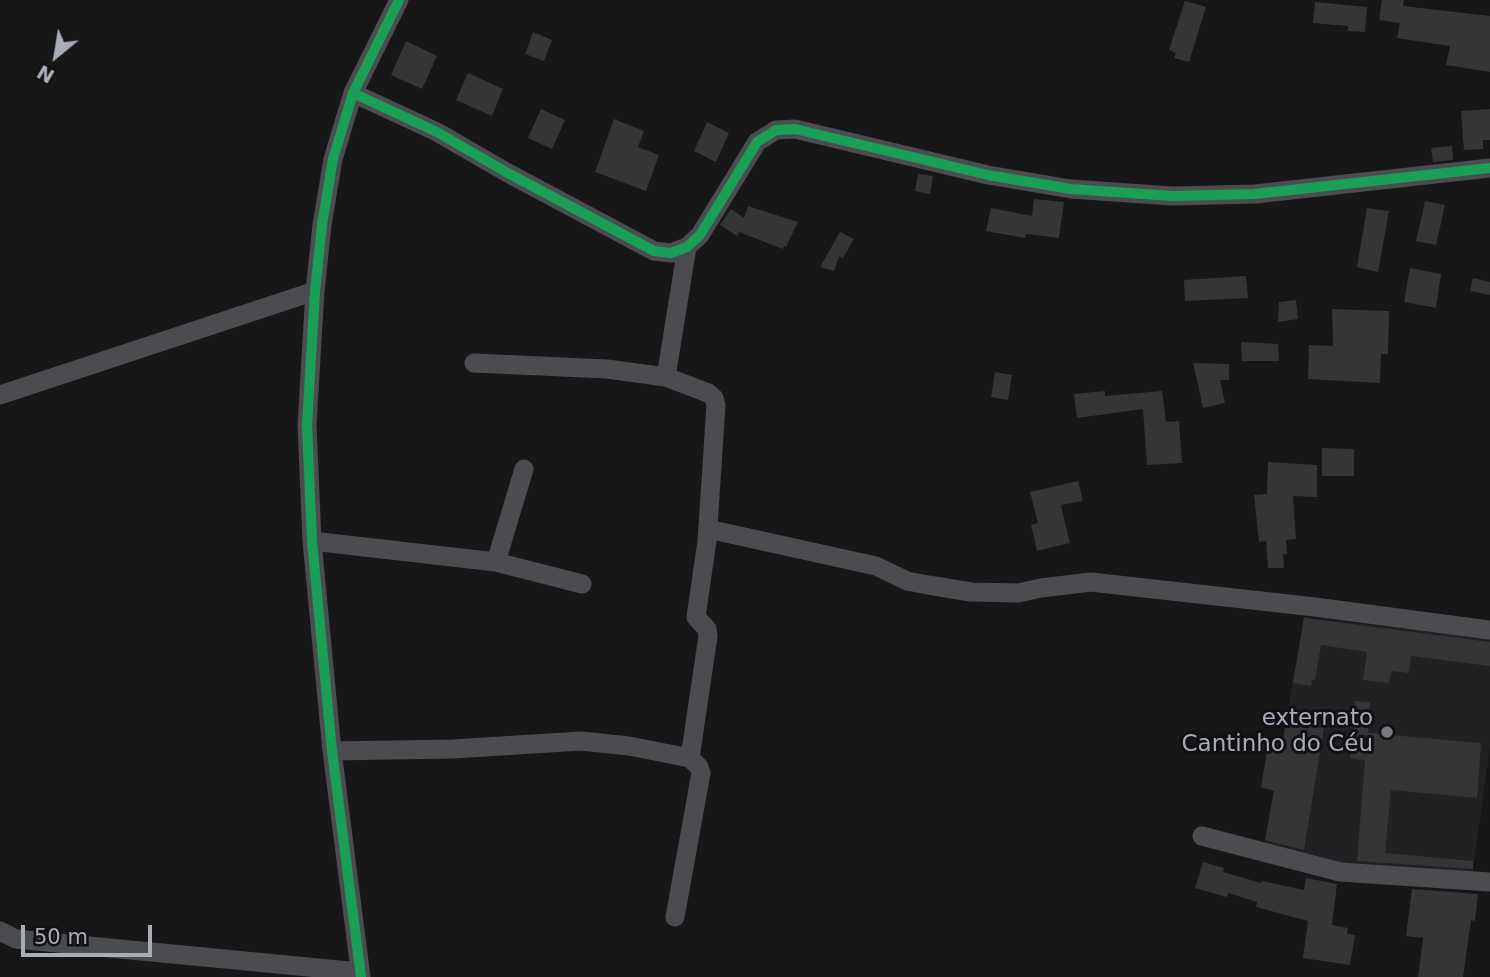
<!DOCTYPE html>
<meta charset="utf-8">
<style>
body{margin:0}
#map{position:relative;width:1490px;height:977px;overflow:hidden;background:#171717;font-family:"DejaVu Sans",sans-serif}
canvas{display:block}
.north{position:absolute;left:21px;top:21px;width:70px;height:70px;-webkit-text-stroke:5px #111113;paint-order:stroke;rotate:210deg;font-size:19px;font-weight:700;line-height:28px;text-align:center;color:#a8adb8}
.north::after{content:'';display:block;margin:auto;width:24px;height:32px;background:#a8adb8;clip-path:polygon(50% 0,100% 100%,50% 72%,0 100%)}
.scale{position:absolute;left:21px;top:925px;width:131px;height:32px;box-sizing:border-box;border:4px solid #a8adb8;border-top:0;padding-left:9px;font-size:21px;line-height:24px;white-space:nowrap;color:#a8adb8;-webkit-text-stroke:5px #111113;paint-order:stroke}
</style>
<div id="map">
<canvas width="1490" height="977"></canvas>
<div class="north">N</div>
<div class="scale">50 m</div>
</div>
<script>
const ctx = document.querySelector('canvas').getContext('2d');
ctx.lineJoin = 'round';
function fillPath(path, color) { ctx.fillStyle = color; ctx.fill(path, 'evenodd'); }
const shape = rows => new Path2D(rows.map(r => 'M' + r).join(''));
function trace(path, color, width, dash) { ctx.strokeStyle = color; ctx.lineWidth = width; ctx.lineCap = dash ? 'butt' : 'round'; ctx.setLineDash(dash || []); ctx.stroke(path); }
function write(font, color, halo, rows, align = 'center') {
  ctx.font = font + ' "DejaVu Sans",sans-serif'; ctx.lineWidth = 6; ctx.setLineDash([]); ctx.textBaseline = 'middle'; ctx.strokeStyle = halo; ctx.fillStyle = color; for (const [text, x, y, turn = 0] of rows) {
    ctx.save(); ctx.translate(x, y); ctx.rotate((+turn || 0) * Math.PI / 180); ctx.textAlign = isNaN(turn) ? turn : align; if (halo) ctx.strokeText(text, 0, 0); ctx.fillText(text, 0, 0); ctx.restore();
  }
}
const built = shape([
 [1304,617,1490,638,1490,748,1472,877,1356,867,1264,845]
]);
const building = shape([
 [1382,0,1404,0,1403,6,1490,16,1490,72,1446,65,1450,46,1397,38,1400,23,1379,20],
 [1185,1,1206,7,1189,62,1174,58,1176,53,1169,50],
 [1315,2,1367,7,1365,32,1348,31,1348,26,1313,23],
 [533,32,552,40,544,61,525,54],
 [406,41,437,56,422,89,391,75],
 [468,73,503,89,492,116,456,100],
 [541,109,565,120,552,149,528,138],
 [1490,109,1490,140,1483,140,1483,149,1464,150,1461,111],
 [614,119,644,131,638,147,659,155,646,191,595,172],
 [707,122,729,133,716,162,694,151],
 [1452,146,1453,160,1433,162,1431,148],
 [918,174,933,176,930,194,915,191],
 [1034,199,1064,202,1059,238,1026,234,1025,238,986,231,991,208,1032,216],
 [1425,201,1445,205,1436,245,1416,241],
 [748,206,798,222,786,247,784,246,783,249,739,232,737,236,720,225,731,209,744,218],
 [1367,208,1389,211,1378,272,1357,267],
 [840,232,854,239,843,258,839,256,834,271,820,267],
 [1410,268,1441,274,1436,308,1404,302],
 [1246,276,1248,298,1185,301,1184,280],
 [1473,278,1490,282,1490,295,1470,291],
 [1296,300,1298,319,1278,322,1279,302],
 [1332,309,1389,311,1388,354,1381,354,1380,383,1308,379,1309,345,1333,346],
 [1241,342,1278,344,1279,361,1242,361],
 [1193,363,1229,364,1229,380,1220,380,1225,403,1203,408],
 [995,372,1012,375,1008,400,991,397],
 [1105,391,1105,396,1162,391,1166,422,1179,421,1182,463,1147,465,1143,409,1077,418,1074,394],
 [1322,448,1354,449,1354,476,1322,476],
 [1268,462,1317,465,1317,497,1293,496,1296,539,1286,540,1287,554,1283,554,1284,568,1268,568,1266,541,1259,542,1254,495,1267,494],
 [1078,481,1083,501,1061,505,1070,543,1037,551,1031,525,1038,523,1030,492],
 [1304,618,1490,642,1490,666,1411,656,1409,673,1391,671,1389,683,1363,680,1367,652,1321,645,1315,680,1312,680,1311,686,1293,683],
 [1355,701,1370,702,1368,733,1481,743,1477,798,1391,790,1385,853,1473,861,1473,869,1357,861,1365,760,1350,758],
 [1287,715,1325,721,1304,850,1265,840,1274,791,1261,787,1267,752,1255,750,1258,736,1283,742],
 [1203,862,1224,868,1223,872,1261,883,1262,881,1304,890,1306,878,1337,884,1332,925,1348,928,1347,934,1355,935,1350,965,1303,958,1308,921,1256,907,1257,902,1228,893,1227,897,1195,888],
 [1412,889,1478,894,1475,921,1471,920,1463,977,1418,977,1423,938,1406,936]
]);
const street = shape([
 [353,93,437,132,506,172,654,251,671,253,687,247,700,235,757,142,776,130,795,129,988,175,1071,189,1172,196,1255,194,1490,168],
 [474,363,607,369,666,377,687,247],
 [666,377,708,393,714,398,716,405,707,541,696,617,707,629,708,636,690,758],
 [0,395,315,291],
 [708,529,876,566,907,581,928,585,971,592,1018,593,1041,588,1091,582,1315,607,1490,630],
 [312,541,496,562,524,469],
 [496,562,582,584],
 [332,751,453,749,581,741,629,746,690,758,699,767,701,773,675,917],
 [1202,836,1340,872,1490,882],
 [0,931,16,939,360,972],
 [361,977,332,751,312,541,307,425,315,291,322,225,333,159,353,93,399,0]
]);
const cycleway = shape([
 [353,93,437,132,506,172,654,251,671,253,687,247,700,235,757,142,776,130,795,129,988,175,1071,189,1172,196,1255,194,1490,168],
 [361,977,332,751,312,541,307,425,315,291,322,225,333,159,353,93,399,0]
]);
const markers = [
 [1387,732,7,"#757880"]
];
const poiNames = [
 ["externato",1373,719],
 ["Cantinho do Céu",1373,745]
];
fillPath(built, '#212123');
fillPath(building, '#353536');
trace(street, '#4b4c50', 19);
trace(cycleway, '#1a9f57', 10);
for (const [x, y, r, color] of markers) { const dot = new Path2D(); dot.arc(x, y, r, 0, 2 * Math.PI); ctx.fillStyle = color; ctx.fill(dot); trace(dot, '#111113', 2.5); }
write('23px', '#a8adb8', '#111113', poiNames, 'right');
</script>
